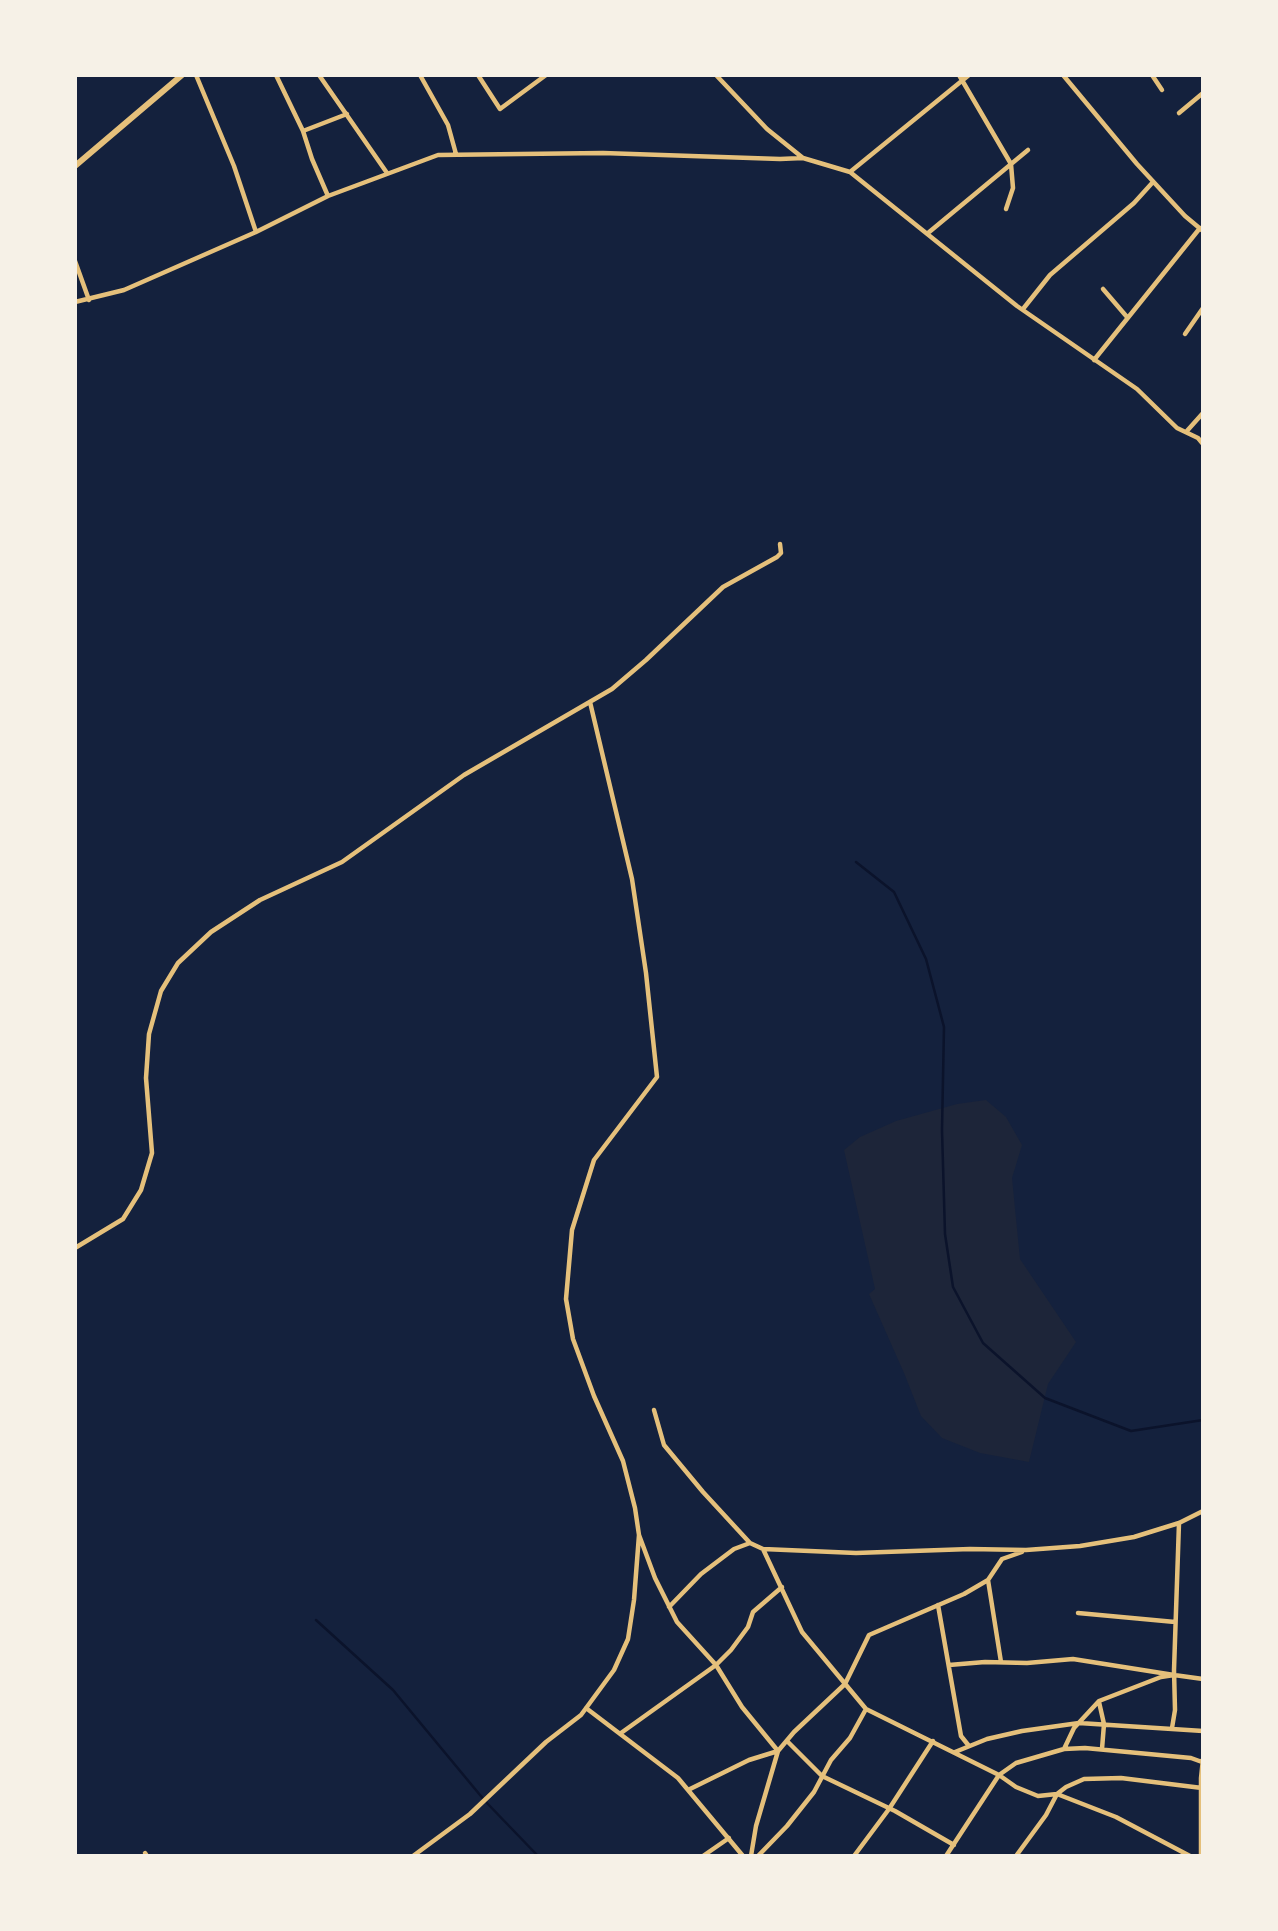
<!DOCTYPE html>
<style>
body{margin:0}
#map{position:relative;width:1278px;height:1931px;overflow:hidden;background:#14213d;font-family:Cabin,sans-serif}
canvas{display:block}
.frame{position:absolute;inset:0;border:77px solid #f6f1e7;pointer-events:none}
</style>
<div id="map">
<canvas width="1278" height="1931"></canvas>
<div class="frame"></div>
</div>
<script>
const ctx = document.querySelector('canvas').getContext('2d');
ctx.lineJoin = 'round';
function fillPath(path, color) { ctx.fillStyle = color; ctx.fill(path, 'evenodd'); }
const shape = rows => new Path2D(rows.map(r => 'M' + r).join(''));
function trace(path, color, width, dash) { ctx.strokeStyle = color; ctx.lineWidth = width; ctx.lineCap = dash ? 'butt' : 'round'; ctx.setLineDash(dash || []); ctx.stroke(path); }
const green = shape([
 [986,1100,1006,1117,1022,1145,1012,1178,1020,1259,1076,1342,1048,1384,1029,1462,980,1453,942,1438,921,1416,904,1373,869,1294,875,1289,844,1150,860,1137,896,1121,957,1104]
]);
const stream = shape([
 [856,862,894,892,926,959,944,1027,942,1130,945,1234,953,1287,983,1343,1045,1398,1131,1431,1203,1420],
 [316,1620,393,1690,485,1801,538,1856]
]);
const minor = shape([
 [196,75,234,166,256,232],
 [276,75,303,131,312,159,328,196],
 [319,75,387,173],
 [420,75,448,125,456,154],
 [478,75,500,109,546,75],
 [716,75,767,129,803,158,850,172,1017,306,1137,389,1177,428,1198,438,1203,444],
 [959,75,1011,164,1013,188,1006,209],
 [1063,75,1137,164,1185,216,1203,231],
 [1152,75,1162,90],
 [1179,113,1203,93],
 [303,131,347,114],
 [850,172,969,75],
 [928,233,1028,150],
 [75,261,89,300],
 [1103,289,1127,317],
 [75,302,124,290,256,232,328,196,438,155,603,153,780,159,803,158],
 [1023,309,1050,275,1134,203,1153,182],
 [1185,334,1203,308],
 [1094,360,1200,228],
 [1186,432,1203,413],
 [75,1248,123,1219,141,1190,152,1153,146,1078,149,1034,161,991,178,963,211,932,260,900,342,862,464,775,612,689,646,660,723,587,777,557,781,553,780,544],
 [654,1410,664,1445,703,1492,750,1543,763,1549,802,1632,866,1709,999,1775,1016,1787,1038,1796,1057,1794,1116,1817,1190,1856],
 [639,1535,655,1578,677,1622,716,1665,742,1707,778,1751,749,1760,688,1790],
 [763,1549,856,1553,970,1549,1026,1550,1080,1546,1134,1537,1179,1523,1203,1511],
 [988,1580,1001,1662],
 [938,1605,961,1736,969,1746],
 [669,1607,701,1574,734,1549,750,1543],
 [1078,1613,1175,1622],
 [949,1665,985,1662,1027,1663,1073,1659,1174,1675],
 [1099,1702,1104,1724,1102,1749],
 [586,1708,678,1778,743,1856],
 [1172,1728,1175,1710,1174,1670,1179,1523],
 [621,1733,716,1665,731,1650,748,1627,753,1612,782,1587],
 [787,1741,822,1776,895,1811,954,1845],
 [1064,1749,1074,1728,1099,1701,1161,1677,1174,1675,1203,1679],
 [955,1752,987,1739,1022,1731,1079,1723,1203,1731],
 [145,1853,147,1856],
 [413,1856,470,1814,546,1742,581,1715,614,1670,628,1639,634,1600,639,1535,635,1508,623,1461,594,1396,573,1339,566,1299,572,1230,594,1160,657,1077,646,973,632,879,590,702],
 [703,1856,729,1838],
 [751,1856,756,1826,778,1751,794,1732,845,1684,869,1635,964,1594,988,1580,1002,1559,1022,1552],
 [758,1856,787,1826,814,1792,831,1760,850,1738,866,1709],
 [854,1856,889,1809,933,1741],
 [946,1856,999,1775,1016,1763,1064,1749,1085,1748,1191,1758,1202,1762],
 [1016,1856,1046,1815,1057,1794,1066,1787,1084,1779,1121,1778,1202,1788],
 [1201,1856,1201,1778,1203,1759]
]);
const secondary = shape([
 [75,166,182,75]
]);
fillPath(green, '#1d2539');
trace(stream, '#0b132b', 2.5);
trace(minor, '#e5c07b', 4.5);
trace(secondary, '#e5c07b', 6);
</script>
